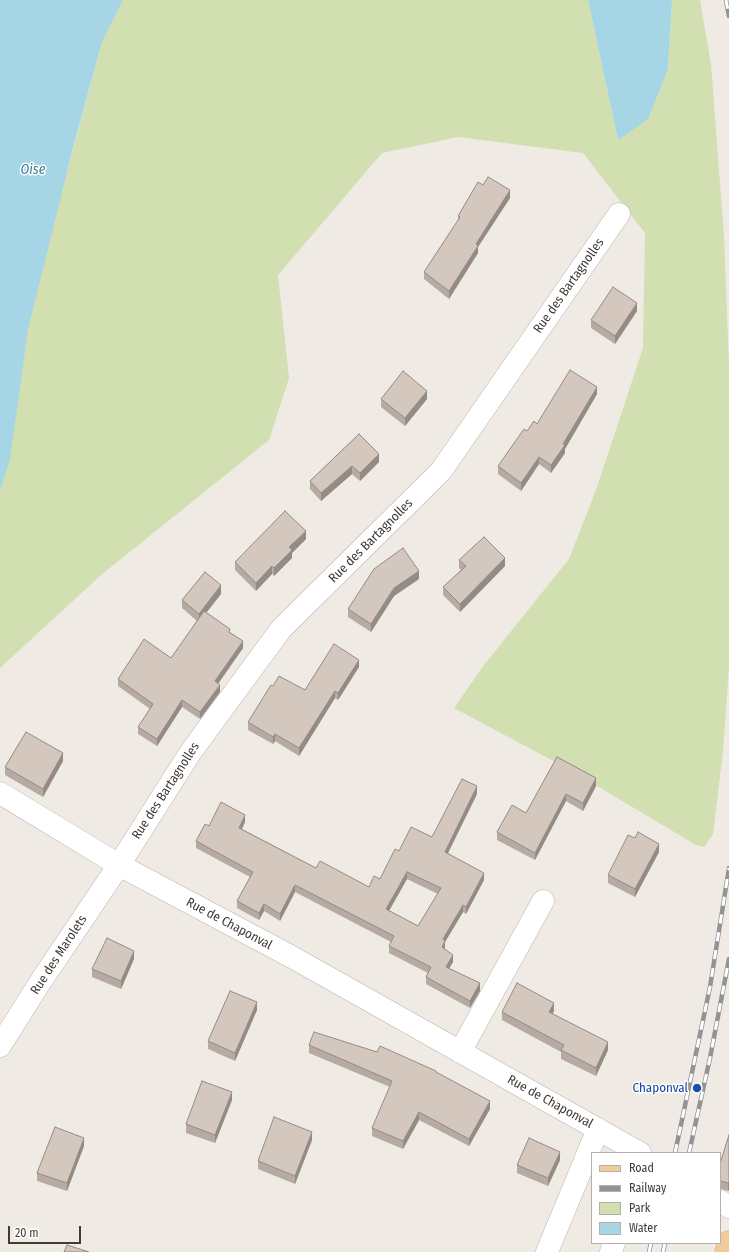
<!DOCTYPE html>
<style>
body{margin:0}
#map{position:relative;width:729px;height:1252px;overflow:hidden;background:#efeae4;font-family:"Fira Sans Condensed",sans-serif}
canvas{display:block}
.legend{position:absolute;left:591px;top:1152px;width:130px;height:92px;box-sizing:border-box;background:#fff;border:1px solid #b3b0ae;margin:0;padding:5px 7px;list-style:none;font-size:12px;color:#413a35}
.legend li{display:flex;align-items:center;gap:8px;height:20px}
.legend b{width:20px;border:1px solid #b3b0ae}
.scale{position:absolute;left:8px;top:1226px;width:73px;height:18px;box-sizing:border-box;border:2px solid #413a35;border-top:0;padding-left:5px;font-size:12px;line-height:14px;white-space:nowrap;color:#413a35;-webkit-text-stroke:3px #fff;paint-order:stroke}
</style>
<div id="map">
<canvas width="729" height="1252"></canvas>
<ul class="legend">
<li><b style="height:5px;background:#f1cc9b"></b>Road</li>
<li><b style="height:5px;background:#939393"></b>Railway</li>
<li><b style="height:11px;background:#d1dfb1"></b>Park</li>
<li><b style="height:11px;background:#a6d5e6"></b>Water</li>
</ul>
<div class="scale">20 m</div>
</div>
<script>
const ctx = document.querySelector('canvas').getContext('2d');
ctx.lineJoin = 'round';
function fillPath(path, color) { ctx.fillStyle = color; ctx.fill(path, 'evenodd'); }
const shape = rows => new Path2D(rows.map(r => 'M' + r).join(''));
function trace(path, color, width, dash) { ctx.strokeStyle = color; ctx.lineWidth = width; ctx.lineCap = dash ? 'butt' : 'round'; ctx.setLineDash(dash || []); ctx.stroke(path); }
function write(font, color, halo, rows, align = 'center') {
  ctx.font = font + ' "Fira Sans Condensed",sans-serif'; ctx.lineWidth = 3; ctx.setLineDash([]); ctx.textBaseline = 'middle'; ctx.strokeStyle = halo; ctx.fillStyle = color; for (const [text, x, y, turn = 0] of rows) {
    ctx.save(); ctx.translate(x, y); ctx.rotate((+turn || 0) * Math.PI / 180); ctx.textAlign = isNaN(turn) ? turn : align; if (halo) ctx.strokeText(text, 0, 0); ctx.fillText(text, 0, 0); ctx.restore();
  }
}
const green = shape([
 [123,0,588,0,618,140,668,69,672,0,700,0,711,64,724,237,729,365,729,666,723,751,713,834,704,847,696,845,572,771,454,708,484,665,569,559,596,490,643,348,645,233,583,153,458,137,382,153,278,275,289,378,269,440,101,575,0,668,0,481,27,321,102,42]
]);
const water = shape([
 [0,0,123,0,102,42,73,148,28,329,10,459,0,491],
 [588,0,672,0,668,69,648,119,618,140]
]);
const minor = shape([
 [0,793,119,865,292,957,640,1153],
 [0,1046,39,984,119,865,190,753,281,629,441,471,619,214],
 [460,1052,543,901],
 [720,1201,729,1207],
 [547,1252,598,1129],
 [611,1252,614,1243]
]);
const major = shape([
 [726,1252,729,1242]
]);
const rail = shape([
 [726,0,729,16],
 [675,1153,710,987,729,868],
 [689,1153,710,1058,729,959],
 [649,1252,651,1243],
 [663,1252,665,1243]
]);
const wall = shape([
 [483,185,510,198,478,247,478,253,449,299,424,279,424,272,458,221,458,216],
 [637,311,615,344,591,328,591,320],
 [597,394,565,449,565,453,551,473,539,464,521,491,498,474,498,466,527,431,537,424],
 [381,399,427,399,405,426,381,407],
 [359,434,379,462,360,481,352,474,321,501,310,489,310,481],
 [306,539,292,553,292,558,274,576,272,574,256,591,235,570,235,562],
 [459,560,505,566,460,612,443,595,443,587,461,570,459,568],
 [419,579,394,596,371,632,348,617,348,609],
 [221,594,206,613,230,633,243,648,218,684,220,692,200,719,182,707,157,746,138,734,138,727,150,709,118,686,118,679,171,658,197,621,182,608,182,600],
 [359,667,338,700,335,698,299,756,275,741,273,744,248,730,248,722,273,686,305,690],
 [557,757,596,786,583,811,566,801,535,860,497,840,497,832,526,813],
 [63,761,43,797,5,775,5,767],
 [477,794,448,853,484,880,466,914,463,912,445,942,445,949,453,962,449,968,480,991,470,1008,426,984,426,977,428,973,389,953,389,946,391,942,295,892,280,921,264,911,259,920,237,908,237,901,250,877,196,848,196,841,209,826,245,822,242,829,316,868,369,887,380,879,399,851,432,837],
 [407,879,438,894,418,926,389,911],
 [659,852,635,897,608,883,608,875],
 [134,959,121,989,92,977,92,969],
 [257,1010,235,1061,208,1049,208,1041],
 [554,1011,552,1014,608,1050,596,1076,561,1059,561,1052,502,1020,502,1012],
 [309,1045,436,1072,490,1109,469,1146,419,1120,403,1149,372,1136,372,1128,390,1087,309,1053],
 [232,1100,215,1143,186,1133,186,1124],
 [729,1135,729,1190,728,1191,721,1189,720,1189,720,1164],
 [312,1140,295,1184,258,1169,258,1161],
 [84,1146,67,1191,37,1181,37,1173],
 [560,1160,548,1186,517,1173,517,1165]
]);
const shadedWall = shape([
 [510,190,510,198,478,247,478,253,449,299,449,291,476,244],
 [637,303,637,311,615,344,615,336],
 [597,387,597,394,565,449,565,453,551,473,551,465],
 [427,391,427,399,405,426,405,418],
 [379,454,379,462,360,481,360,473],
 [539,457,539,464,521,491,521,483],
 [352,466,352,474,321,501,321,493],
 [306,531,306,539,292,553,292,558,274,576,274,568,289,547],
 [505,558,505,566,460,612,460,604],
 [272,566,272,574,256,591,256,583],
 [419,571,419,579,394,596,371,632,371,624,394,588],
 [221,585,221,594,199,622,199,614],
 [243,641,243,648,215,688,215,681],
 [359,660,359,667,338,700,338,693],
 [220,685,220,692,200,719,200,712],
 [335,691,335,698,299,756,299,748],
 [182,700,182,707,157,746,157,739],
 [275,734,275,741,273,744,273,737],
 [63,753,63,761,43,797,43,789],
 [596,778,596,786,583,811,583,803],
 [477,786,477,794,445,859,445,852],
 [566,794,566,801,535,860,535,853],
 [245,815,245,822,239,835,239,828],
 [659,844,659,852,635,897,635,889],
 [407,872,407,879,386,916,386,909],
 [484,873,484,880,466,914,466,907],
 [295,885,295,892,280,921,280,914],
 [264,904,264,911,259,920,259,913],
 [463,905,463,912,445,942,445,948,442,954,443,939],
 [134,951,134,959,121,989,121,981],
 [453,955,453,962,446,974,446,967],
 [480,983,480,991,470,1008,470,1001],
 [257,1002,257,1010,235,1061,235,1053],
 [554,1003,554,1011,549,1020,549,1012],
 [608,1042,608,1050,596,1076,596,1068],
 [232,1092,232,1100,215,1143,215,1135],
 [490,1101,490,1109,469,1146,469,1139],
 [419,1112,419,1120,403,1149,403,1141],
 [312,1132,312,1140,295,1184,295,1176],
 [84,1138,84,1146,67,1191,67,1183],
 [560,1152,560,1160,548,1186,548,1178],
 [729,1182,729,1190,728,1191,728,1183]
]);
const building = shape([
 [488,177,510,190,476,244,478,246,449,291,424,272,460,217,458,216,478,182,483,185,488,177],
 [613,287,637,303,615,336,591,320,613,287],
 [570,370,597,387,563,444,565,445,551,465,539,457,521,483,498,466,524,429,527,431,534,421,537,424,570,370],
 [403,371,427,391,405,418,381,399,403,371],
 [359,434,379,454,360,473,352,466,321,493,310,481,359,434],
 [285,511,306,531,289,547,292,550,274,568,272,566,256,583,235,562,285,511],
 [484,537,505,558,460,604,443,587,466,566,459,560,484,537],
 [403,548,419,571,394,588,371,624,348,609,374,569,403,548],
 [205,572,221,585,199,614,182,600,205,572],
 [204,611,230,629,229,632,243,641,215,681,220,685,200,712,182,700,157,739,138,727,153,704,118,679,144,639,171,658,204,611],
 [334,644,359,660,338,693,335,691,299,748,275,734,273,737,248,722,271,685,273,686,279,676,305,690,334,644],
 [26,732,63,753,43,789,5,767,26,732],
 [557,757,596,778,583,803,566,794,535,853,497,832,512,805,526,813,557,757],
 [462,779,477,786,445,852,484,873,466,907,463,905,443,939,445,941,442,947,453,955,446,967,480,983,470,1001,426,977,431,967,389,946,394,936,295,885,280,914,264,904,259,913,237,901,253,872,196,841,205,824,209,826,221,802,245,815,239,828,316,868,320,861,369,887,374,876,380,879,395,849,399,851,411,827,432,837,462,779],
 [407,872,441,888,418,926,386,909,407,872],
 [638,832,659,844,635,889,608,875,628,835,635,838,638,832],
 [107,938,134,951,121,981,92,969,107,938],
 [517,983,554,1003,549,1012,608,1042,596,1068,561,1050,564,1045,502,1012,517,983],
 [230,991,257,1002,235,1053,208,1041,230,991],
 [314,1032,377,1052,380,1046,436,1071,436,1072,490,1101,469,1139,419,1112,403,1141,372,1128,392,1081,309,1045,314,1032],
 [202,1081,232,1092,215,1135,186,1124,202,1081],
 [274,1117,312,1132,295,1176,258,1161,274,1117],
 [55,1127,84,1138,67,1183,37,1173,55,1127],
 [729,1135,729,1182,728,1183,721,1181,720,1181,720,1164,729,1135],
 [529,1138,560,1152,548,1178,517,1165,529,1138],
 [67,1245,89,1252,64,1252,67,1245]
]);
const markers = [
 [697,1088,5,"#1a4fb4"]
];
const streetNames = [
 ["Rue des Bartagnolles",569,286,-55],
 ["Rue des Bartagnolles",371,541,-45],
 ["Rue des Bartagnolles",166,791,-57],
 ["Rue de Chaponval",229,924,28],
 ["Rue des Marolets",59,955,-57],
 ["Rue de Chaponval",550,1102,29]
];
const transitNames = [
 ["Chaponval",688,1088]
];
const waterNames = [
 ["Oise",33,170]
];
fillPath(green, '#d1dfb1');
fillPath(water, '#a6d5e6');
trace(minor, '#bcb4ab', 23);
trace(major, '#d4a76e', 23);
trace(minor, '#fff', 22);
trace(major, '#f1cc9b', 22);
trace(rail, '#939393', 4.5);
trace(rail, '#fff', 3, [9]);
fillPath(wall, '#b5aba3');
fillPath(shadedWall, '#948b85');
fillPath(building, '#d3c7be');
trace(building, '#948b85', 1);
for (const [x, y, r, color] of markers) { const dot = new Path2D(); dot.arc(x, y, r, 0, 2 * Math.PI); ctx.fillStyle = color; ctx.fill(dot); trace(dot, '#fff', 1.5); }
write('13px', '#413a35', '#fff', streetNames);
write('13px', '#164399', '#fff', transitNames, 'right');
write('italic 14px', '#3a7d97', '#fff', waterNames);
</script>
